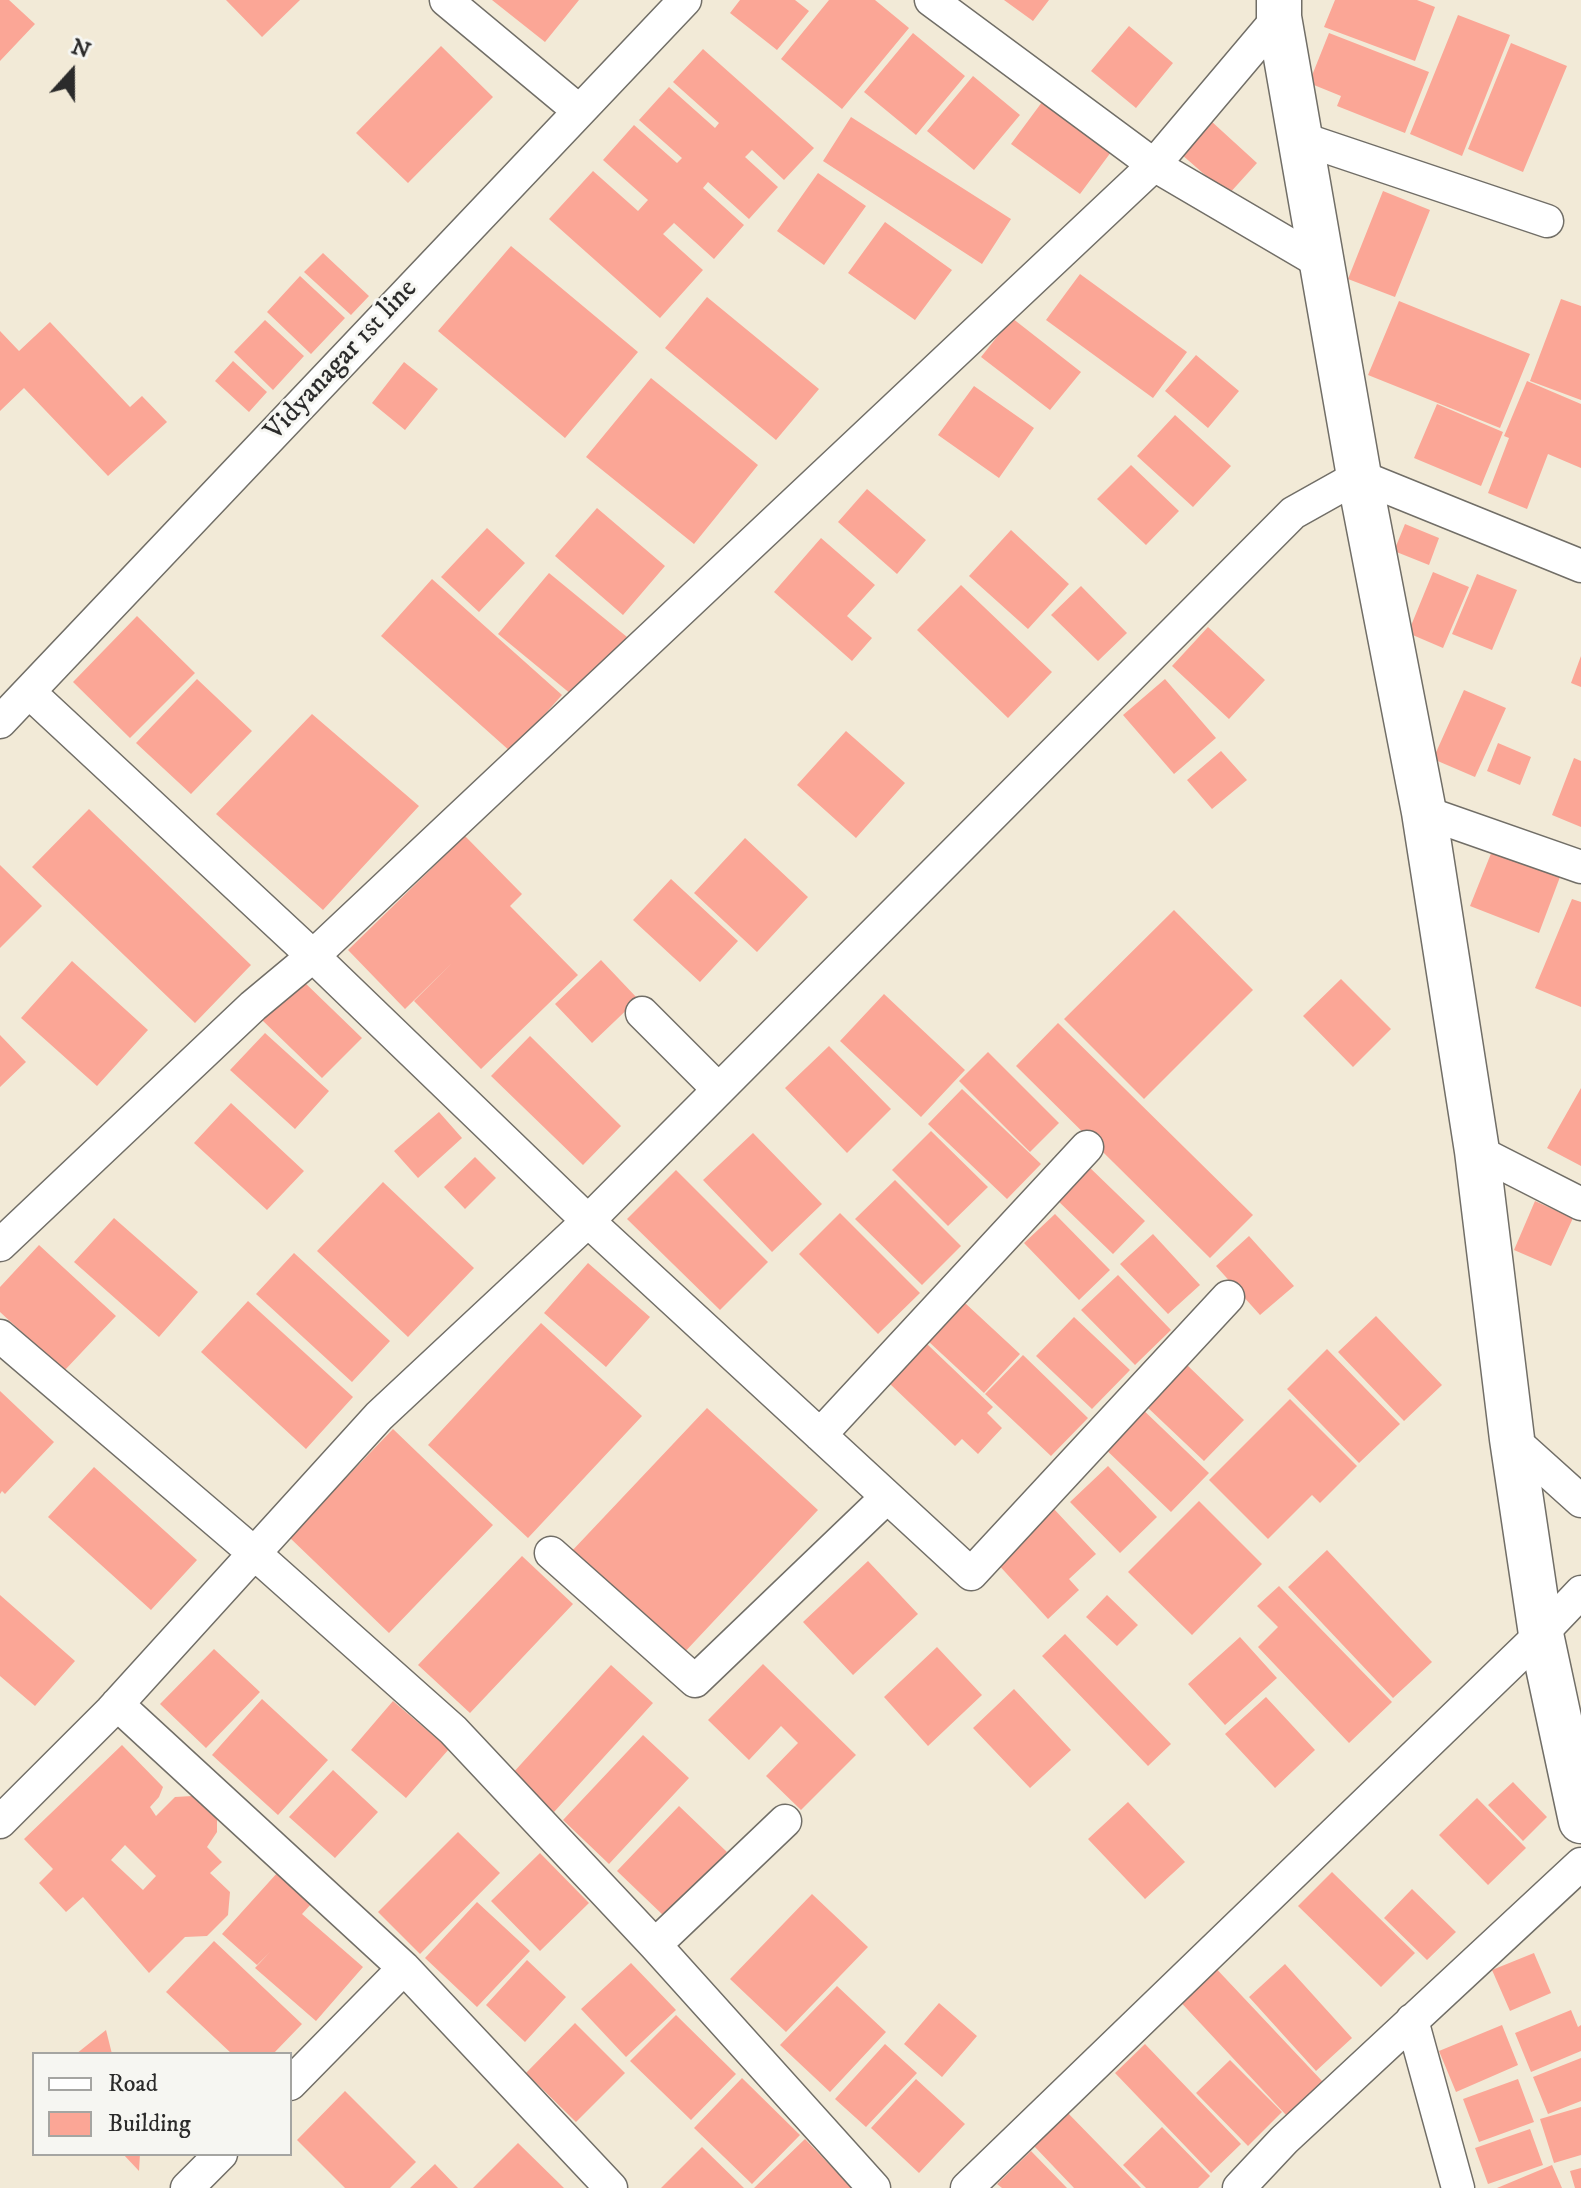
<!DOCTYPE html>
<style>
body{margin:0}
#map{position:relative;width:1581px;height:2188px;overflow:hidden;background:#f2ead7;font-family:"IM FELL DW Pica",serif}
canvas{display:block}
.legend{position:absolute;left:32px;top:2052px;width:260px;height:104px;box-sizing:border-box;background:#f6f6f2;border:2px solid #a5a5a2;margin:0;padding:10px 14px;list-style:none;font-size:24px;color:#2b2b2b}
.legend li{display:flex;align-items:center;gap:16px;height:40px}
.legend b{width:40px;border:2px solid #a5a5a2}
.north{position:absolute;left:32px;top:32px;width:80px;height:80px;-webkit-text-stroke:6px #f6f6f2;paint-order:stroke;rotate:21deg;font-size:22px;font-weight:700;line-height:32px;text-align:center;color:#2b2b2b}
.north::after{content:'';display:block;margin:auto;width:28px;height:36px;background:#2b2b2b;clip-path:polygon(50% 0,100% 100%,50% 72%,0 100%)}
</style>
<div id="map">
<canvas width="1581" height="2188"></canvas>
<ul class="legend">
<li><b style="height:10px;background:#fff"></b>Road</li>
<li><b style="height:22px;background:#fba696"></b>Building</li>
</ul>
<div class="north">N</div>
</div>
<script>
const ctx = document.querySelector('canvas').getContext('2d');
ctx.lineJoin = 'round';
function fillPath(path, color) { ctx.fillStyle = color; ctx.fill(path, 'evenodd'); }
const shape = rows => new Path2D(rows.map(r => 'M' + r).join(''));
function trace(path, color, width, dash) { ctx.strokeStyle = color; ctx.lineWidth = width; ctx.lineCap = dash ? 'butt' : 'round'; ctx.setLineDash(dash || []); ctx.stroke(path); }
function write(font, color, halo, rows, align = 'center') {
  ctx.font = font + ' "IM FELL DW Pica",serif'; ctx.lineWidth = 6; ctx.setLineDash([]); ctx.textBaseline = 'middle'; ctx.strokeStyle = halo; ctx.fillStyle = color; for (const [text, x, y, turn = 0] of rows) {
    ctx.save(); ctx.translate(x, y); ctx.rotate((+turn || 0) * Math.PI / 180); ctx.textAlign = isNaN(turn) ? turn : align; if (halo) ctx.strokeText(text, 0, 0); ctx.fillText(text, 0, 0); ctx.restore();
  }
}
const building = shape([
 [0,0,9,0,35,24,0,61],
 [226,0,300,0,262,37],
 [492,0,579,0,545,42],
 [740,0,795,0,809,11,777,50,730,13],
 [829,0,875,0,909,28,842,109,781,59],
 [1004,0,1049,0,1033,21],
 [1335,0,1417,0,1435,7,1415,61,1324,27],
 [1458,15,1510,35,1462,156,1410,134],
 [1129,26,1173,63,1136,108,1091,71],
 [913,33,965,76,916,135,864,92],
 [1329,33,1429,72,1405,133,1337,106,1341,96,1309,83],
 [1511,43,1567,66,1523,172,1468,149],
 [441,46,493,97,408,183,356,133],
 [703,49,814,148,784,180,752,150,745,157,778,187,749,219,708,182,703,188,744,225,714,259,674,223,663,234,703,270,660,318,549,219,593,171,638,211,648,200,603,160,634,125,677,163,682,158,639,120,669,87,715,128,719,123,673,82],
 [973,76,1020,115,974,170,927,131],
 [1045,98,1114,148,1080,194,1011,144],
 [851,117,1011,219,982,264,823,161],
 [1211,121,1257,163,1228,195,1181,154],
 [818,173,866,206,824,265,777,231],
 [1383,191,1430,210,1395,297,1348,279],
 [885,222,952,270,915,320,848,273],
 [511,246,638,352,565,438,438,331],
 [323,253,369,296,351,315,304,272],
 [1080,274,1187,352,1153,398,1046,320],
 [300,276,345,318,311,354,267,312],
 [707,297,819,389,776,440,665,348],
 [1561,299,1581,306,1581,400,1530,381],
 [1399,301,1530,354,1500,428,1368,375],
 [1012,318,1081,372,1050,410,981,357],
 [265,320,304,356,273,390,234,352],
 [50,322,130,407,142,396,167,422,108,476,24,388,0,411,0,331,19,351],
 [1196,355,1239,391,1208,428,1165,391],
 [233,361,267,392,249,412,215,381],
 [404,362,438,389,405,430,372,403],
 [651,378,758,465,694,544,586,457],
 [1527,381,1581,404,1581,468,1548,454,1527,509,1488,493,1509,438,1504,436],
 [974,386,1034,428,999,478,938,435],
 [1437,404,1503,432,1481,486,1414,458],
 [1175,415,1231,466,1193,507,1137,456],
 [1131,465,1179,511,1146,545,1097,499],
 [867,489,926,540,897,574,838,522],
 [597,508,665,566,623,615,555,556],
 [1405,524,1439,538,1429,565,1394,551],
 [487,528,525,563,479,612,441,577],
 [1011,530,1069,584,1028,629,969,576],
 [821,538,875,585,847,616,872,638,852,661,774,592],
 [1433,572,1469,587,1443,648,1408,633],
 [549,573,627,637,577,699,498,634],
 [1477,574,1517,590,1492,650,1452,634],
 [432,579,562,695,511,752,381,636],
 [961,585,1052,672,1008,718,917,630],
 [1081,586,1127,633,1098,661,1051,615],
 [137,616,195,673,130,738,73,682],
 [1208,627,1265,680,1229,719,1172,666],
 [1581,656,1581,687,1571,683],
 [197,679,252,731,191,794,136,743],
 [1165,679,1216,738,1174,774,1123,715],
 [1464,690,1506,708,1475,777,1433,759],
 [312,714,419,806,323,910,216,814],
 [846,731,905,783,856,838,797,785],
 [1498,743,1531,757,1520,785,1487,771],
 [1221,751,1247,780,1212,809,1187,780],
 [1574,758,1581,761,1581,827,1552,815],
 [89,809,251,965,195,1023,32,867],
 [465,836,522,894,510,906,578,975,481,1069,414,1001,452,963,405,1009,348,950],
 [745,838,808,897,757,952,694,893],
 [1492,851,1560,877,1539,933,1470,906],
 [0,865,42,906,0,948],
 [671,879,738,941,700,982,633,920],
 [1572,899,1581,902,1581,1007,1535,988],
 [1174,910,1253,990,1144,1099,1064,1019],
 [601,960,638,999,592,1043,555,1004],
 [72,961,148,1030,97,1086,21,1018],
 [301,979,362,1038,322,1078,262,1020],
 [1341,979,1391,1029,1353,1067,1303,1016],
 [884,994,965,1070,921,1117,840,1041],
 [1058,1023,1253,1215,1210,1258,1016,1066],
 [265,1033,329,1091,295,1129,230,1070],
 [0,1035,26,1062,0,1087],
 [530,1036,621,1126,583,1165,491,1076],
 [829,1046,891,1109,847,1153,785,1088],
 [988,1052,1059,1123,1030,1152,959,1081],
 [1581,1088,1581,1166,1547,1148],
 [962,1089,1041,1164,1007,1199,928,1124],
 [231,1103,304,1171,267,1210,194,1143],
 [439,1112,462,1138,418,1178,394,1151],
 [931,1131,988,1187,948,1226,892,1170],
 [753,1133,822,1204,772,1252,703,1180],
 [475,1157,496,1178,465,1209,444,1187],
 [1086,1164,1145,1221,1113,1254,1054,1197],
 [676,1170,768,1262,720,1310,627,1219],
 [895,1180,961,1246,922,1285,855,1219],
 [383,1182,474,1268,408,1337,317,1251],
 [1535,1201,1573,1218,1551,1266,1514,1250],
 [840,1213,920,1293,878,1334,799,1254],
 [1055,1214,1110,1270,1079,1300,1024,1243],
 [114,1218,198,1292,159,1337,74,1262],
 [1153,1234,1200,1285,1168,1314,1120,1264],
 [1249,1236,1294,1286,1260,1315,1216,1266],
 [39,1245,116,1316,64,1371,0,1312,0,1287],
 [294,1253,390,1341,352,1382,256,1294],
 [588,1263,650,1317,606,1367,544,1313],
 [1118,1275,1171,1330,1135,1365,1081,1310],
 [248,1301,353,1397,306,1449,201,1352],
 [965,1303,1020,1354,984,1393,928,1341],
 [1376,1316,1442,1385,1404,1421,1338,1352],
 [1074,1317,1130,1370,1092,1409,1036,1356],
 [541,1323,642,1416,528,1538,428,1445],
 [927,1344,993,1407,987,1413,1002,1428,978,1454,962,1439,955,1446,889,1383],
 [1327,1349,1400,1424,1359,1463,1287,1389],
 [1023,1355,1088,1418,1051,1456,985,1394],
 [1186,1364,1244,1420,1204,1461,1146,1406],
 [0,1391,54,1442,5,1494,2,1491,0,1494],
 [1290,1399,1357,1466,1320,1503,1312,1495,1268,1539,1209,1480],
 [1137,1404,1209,1473,1171,1512,1099,1443],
 [707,1408,818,1510,681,1656,570,1553],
 [393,1429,493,1525,389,1633,289,1537],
 [1108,1466,1157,1517,1120,1553,1070,1502],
 [94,1467,197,1560,151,1610,48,1517],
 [1199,1501,1262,1564,1192,1635,1128,1572],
 [1054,1509,1096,1554,1069,1579,1079,1590,1048,1619,996,1562],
 [1327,1550,1432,1662,1393,1698,1288,1587],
 [522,1556,573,1604,470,1713,418,1665],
 [868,1561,918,1614,853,1675,803,1622],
 [1279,1586,1392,1702,1349,1743,1258,1647,1278,1627,1257,1606],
 [0,1595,75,1661,35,1706,0,1676],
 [1107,1595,1138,1625,1117,1646,1086,1617],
 [1065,1634,1171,1744,1148,1766,1042,1656],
 [1240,1637,1277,1678,1225,1725,1188,1684],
 [937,1647,982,1695,928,1746,884,1697],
 [214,1649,260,1692,206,1748,160,1704],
 [763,1664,856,1755,801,1810,766,1776,798,1743,781,1726,749,1760,708,1720],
 [611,1665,653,1703,554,1812,512,1774],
 [1014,1689,1071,1750,1030,1788,973,1728],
 [1266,1697,1315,1750,1275,1788,1225,1734],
 [262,1699,328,1760,278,1815,212,1755],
 [393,1701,449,1749,406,1798,351,1750],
 [643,1735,689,1778,609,1864,563,1820],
 [122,1745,163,1787,159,1797,150,1807,156,1816,175,1797,192,1796,217,1819,217,1832,207,1847,222,1862,210,1873,230,1892,228,1915,207,1936,185,1937,149,1973,83,1897,66,1912,39,1883,53,1869,24,1839],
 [125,1845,156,1876,143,1890,111,1860],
 [333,1770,378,1812,335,1858,289,1817],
 [1513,1782,1547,1817,1523,1841,1488,1805],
 [1477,1798,1526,1848,1488,1885,1439,1835],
 [1128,1802,1185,1862,1145,1899,1088,1839],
 [679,1806,727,1852,665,1917,617,1871],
 [458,1832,500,1873,420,1954,378,1912],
 [540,1853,589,1903,540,1951,491,1901],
 [278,1872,312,1903,302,1914,363,1967,316,2021,255,1968,270,1952,257,1965,222,1934],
 [1332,1872,1415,1953,1381,1987,1298,1906],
 [1412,1889,1456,1932,1427,1960,1384,1918],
 [812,1894,868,1947,786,2032,730,1979],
 [477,1902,530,1951,477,2007,425,1958],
 [214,1941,302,2024,273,2054,232,2054,166,1992],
 [1534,1953,1551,1993,1510,2011,1492,1970],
 [527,1960,566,1997,525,2042,486,2005],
 [1210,1962,1323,2082,1287,2116,1174,1995],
 [631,1963,676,2010,626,2057,581,2009],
 [1285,1964,1352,2038,1316,2071,1249,1997],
 [837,1986,886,2032,830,2092,780,2045],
 [939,2003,977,2036,942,2077,904,2044],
 [1571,2010,1578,2027,1581,2025,1581,2051,1531,2072,1515,2033],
 [676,2015,736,2074,691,2120,630,2061],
 [575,2023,625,2073,576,2122,526,2073],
 [1502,2025,1518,2065,1456,2092,1439,2051],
 [106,2030,112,2054,76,2054],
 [885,2044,917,2073,866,2127,835,2099],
 [1145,2044,1241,2144,1211,2173,1115,2073],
 [1581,2058,1581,2101,1548,2114,1533,2077],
 [1230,2060,1282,2112,1248,2146,1196,2093],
 [742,2078,800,2135,752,2184,694,2128],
 [916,2079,965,2124,919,2173,871,2128],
 [1518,2079,1534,2122,1479,2142,1463,2099],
 [345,2091,416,2162,390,2188,345,2188,297,2140],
 [1581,2107,1581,2155,1554,2163,1540,2119],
 [1064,2109,1141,2188,1074,2188,1034,2146],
 [1162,2127,1210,2176,1198,2188,1146,2188,1123,2165],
 [1530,2129,1543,2165,1488,2184,1475,2148],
 [805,2139,852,2188,754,2188],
 [518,2143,564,2188,473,2188],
 [702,2147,744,2188,661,2188],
 [1031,2151,1067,2188,1002,2188,997,2184],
 [123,2154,140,2154,139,2171],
 [435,2164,458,2188,410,2188],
 [1552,2165,1562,2188,1497,2188],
 [1581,2168,1581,2188,1575,2188,1570,2171]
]);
const street = shape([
 [446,0,578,110],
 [931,0,1154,165,1321,263],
 [1300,138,1547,221],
 [29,692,313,956,588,1221,971,1574,1228,1297],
 [0,722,685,0],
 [1424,812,1581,867],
 [642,1013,718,1089],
 [1477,1151,1581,1204],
 [0,1245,253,1006,313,956,1154,165,1279,17],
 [0,1336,254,1553,453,1730,655,1945,874,2188],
 [820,1435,1087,1147],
 [1512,1439,1581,1501],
 [551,1553,695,1681,887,1497],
 [117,1704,404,1968,611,2188],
 [0,1822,111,1711,379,1416,588,1221,1293,513,1359,476,1581,566],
 [655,1945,785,1821],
 [1412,2020,1458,2188],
 [290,2084,404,1968],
 [187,2188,221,2154],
 [967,2188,1541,1634,1581,1592],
 [1239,2188,1284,2140,1581,1864]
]);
const secondary = shape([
 [1279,0,1279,17,1359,476,1424,812,1477,1151,1512,1439,1541,1634,1581,1821]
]);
const streetNames = [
 ["Vidyanagar 1st line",342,361,-47]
];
fillPath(building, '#fba696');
trace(street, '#716e67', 35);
trace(secondary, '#716e67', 47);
trace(street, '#fff', 32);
trace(secondary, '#fff', 44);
write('28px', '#2b2b2b', '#f6f6f2', streetNames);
</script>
